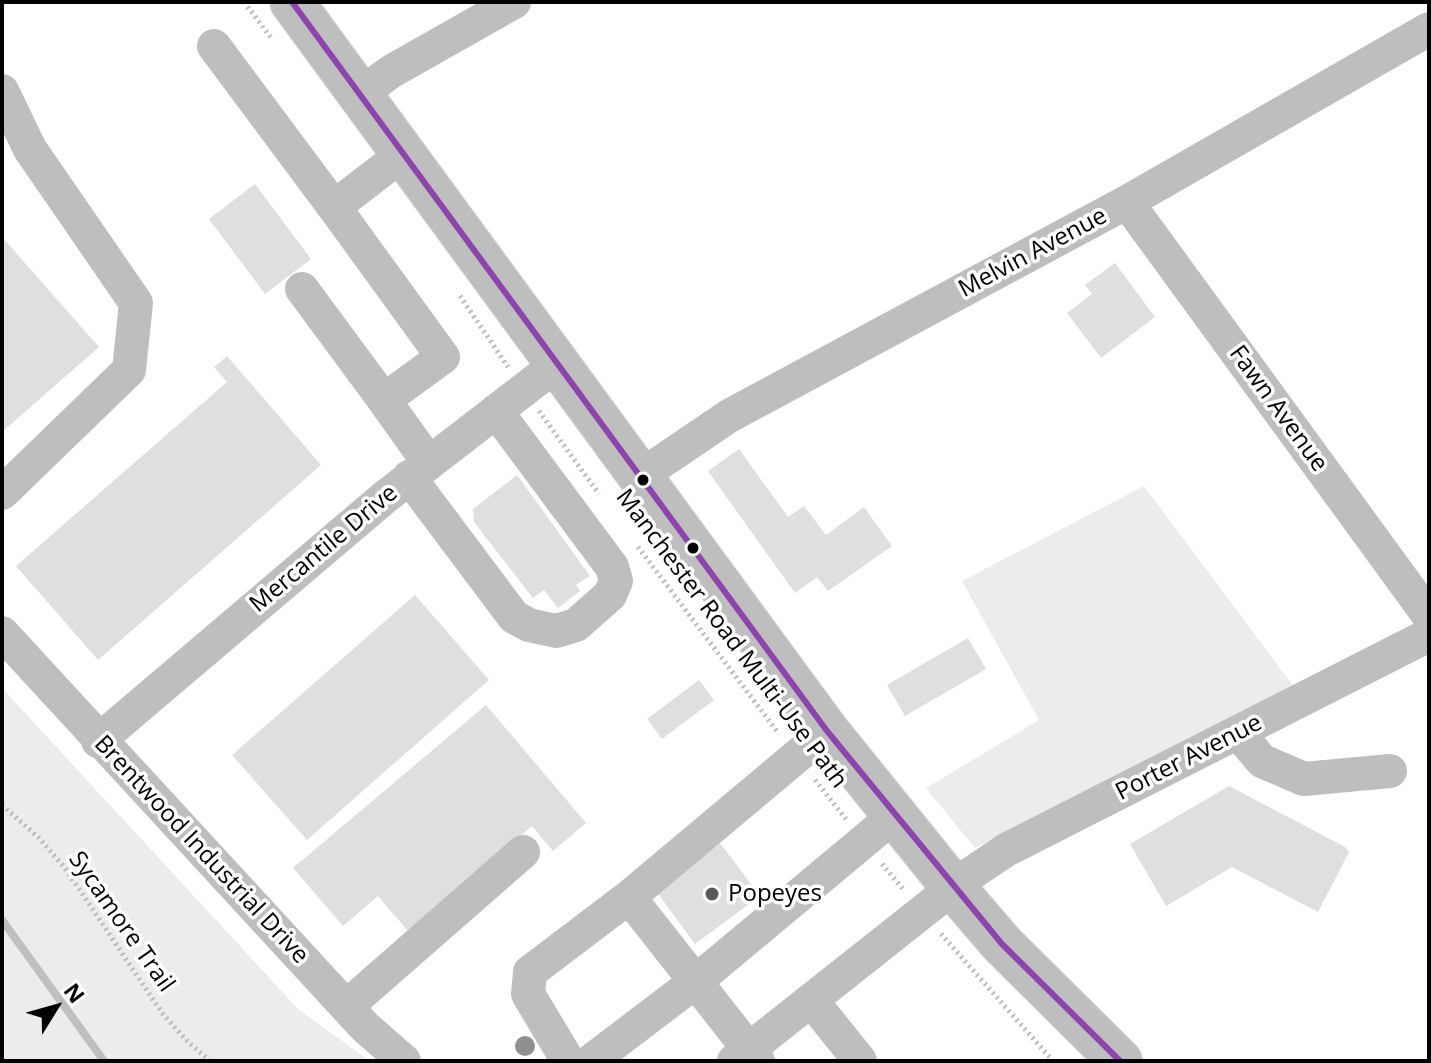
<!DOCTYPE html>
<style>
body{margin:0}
#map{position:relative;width:1431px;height:1063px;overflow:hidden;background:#fff;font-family:"Open Sans",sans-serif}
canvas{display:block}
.frame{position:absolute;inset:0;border:4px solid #000;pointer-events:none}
.north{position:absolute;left:16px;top:967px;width:80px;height:80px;-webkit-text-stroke:6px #fff;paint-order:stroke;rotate:53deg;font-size:22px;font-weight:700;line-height:32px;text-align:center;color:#000}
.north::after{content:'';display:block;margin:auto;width:28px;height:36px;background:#000;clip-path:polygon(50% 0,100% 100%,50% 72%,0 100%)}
</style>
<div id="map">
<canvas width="1431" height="1063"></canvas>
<div class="frame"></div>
<div class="north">N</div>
</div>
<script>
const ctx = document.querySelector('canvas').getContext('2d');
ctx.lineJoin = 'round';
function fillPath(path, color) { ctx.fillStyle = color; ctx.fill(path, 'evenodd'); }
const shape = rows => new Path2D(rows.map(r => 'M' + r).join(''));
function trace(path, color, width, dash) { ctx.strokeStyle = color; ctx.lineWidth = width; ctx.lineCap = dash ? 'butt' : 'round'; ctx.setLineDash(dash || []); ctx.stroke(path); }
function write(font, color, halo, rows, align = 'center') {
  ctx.font = font + ' "Open Sans",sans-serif'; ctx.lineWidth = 7; ctx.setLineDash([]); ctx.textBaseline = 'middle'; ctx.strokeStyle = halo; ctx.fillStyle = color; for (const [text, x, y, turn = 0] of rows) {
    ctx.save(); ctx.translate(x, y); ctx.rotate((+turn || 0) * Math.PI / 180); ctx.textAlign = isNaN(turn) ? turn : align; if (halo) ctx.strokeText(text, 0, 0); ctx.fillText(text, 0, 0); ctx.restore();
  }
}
const green = shape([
 [1144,486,1297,691,975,848,926,788,1039,720,962,581],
 [2,688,298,1009,370,1061,2,1061]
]);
const stream = shape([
 [2,920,104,1061]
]);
const building = shape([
 [255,184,311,259,265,294,209,219],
 [2,237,99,347,2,432],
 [1115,263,1155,317,1101,358,1067,313,1092,294,1085,285],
 [227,356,321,465,98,660,16,566,227,382,214,367],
 [739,449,788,517,804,506,826,535,864,507,892,546,828,591,817,577,795,593,708,471],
 [517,475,590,576,576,585,580,591,558,608,544,590,533,598,474,522,473,509],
 [415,595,489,680,307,840,232,755],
 [968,638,986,669,905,716,887,685],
 [699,680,714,700,662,739,647,719],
 [486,705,586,823,553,851,532,826,408,931,378,896,343,926,293,868],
 [1229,786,1345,847,1349,852,1318,912,1232,867,1166,906,1130,844],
 [720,843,760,896,695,944,656,891]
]);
const path = shape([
 [244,2,272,39],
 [460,296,508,367],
 [539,411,599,494],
 [638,547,779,734],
 [815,780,846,819],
 [2,805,39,838,65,868,162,1013,188,1042,210,1061],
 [882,864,904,890],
 [941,934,1053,1061]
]);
const minor = shape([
 [214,46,334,207],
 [2,91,30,149,136,303,129,370,2,493],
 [360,94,392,71,514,2],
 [403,154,334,207,443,357,384,400,429,463],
 [1127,202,1429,616],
 [302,289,384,400],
 [409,477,514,617,529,625,556,631,576,625,610,595,616,581,612,567,496,411],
 [639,477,729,416,1127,202,1429,29],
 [2,633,365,1027,404,1061],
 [1239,734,1262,761,1304,779,1390,771],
 [98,741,385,497,556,365],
 [629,897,758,1061],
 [811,1000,860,1061],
 [347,1006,523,852],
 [568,1061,528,994,530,972,629,897,827,731],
 [591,1061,695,982,894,816],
 [734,1061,969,875,1006,850,1429,635]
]);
const major = shape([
 [292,2,827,731,953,887,1002,944,1120,1061]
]);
const bus1 = shape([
 [292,2,827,731,1002,944,1120,1061]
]);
const trees = [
 [525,1046]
];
const markers = [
 [643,480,7,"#000"],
 [693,548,7,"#000"],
 [712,894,8,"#595959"]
];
const streetNames = [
 ["Melvin Avenue",1033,253,-28],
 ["Fawn Avenue",1278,409,54],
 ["Mercantile Drive",324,549,-40],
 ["Manchester Road Multi-Use Path",731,639,53],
 ["Porter Avenue",1189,758,-27],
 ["Brentwood Industrial Drive",201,850,47],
 ["Sycamore Trail",121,922,55]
];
const poiNames = [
 ["Popeyes",728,894]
];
fillPath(green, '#ececec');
trace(stream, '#bfbfbf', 8);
fillPath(building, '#dfdfdf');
trace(major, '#dbdbdb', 46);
trace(path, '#b9b9b9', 5, [2, 4]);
trace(minor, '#bebebe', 34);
trace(major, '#bebebe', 44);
trace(bus1, '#8e44ad', 6);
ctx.fillStyle = '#8f8f8f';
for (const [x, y] of trees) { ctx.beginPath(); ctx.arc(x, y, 10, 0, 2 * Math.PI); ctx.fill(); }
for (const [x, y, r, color] of markers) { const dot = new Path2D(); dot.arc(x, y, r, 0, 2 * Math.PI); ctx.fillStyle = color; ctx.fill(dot); trace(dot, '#fff', 3); }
write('24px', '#000', '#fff', streetNames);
write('24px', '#000', '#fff', poiNames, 'left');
</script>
